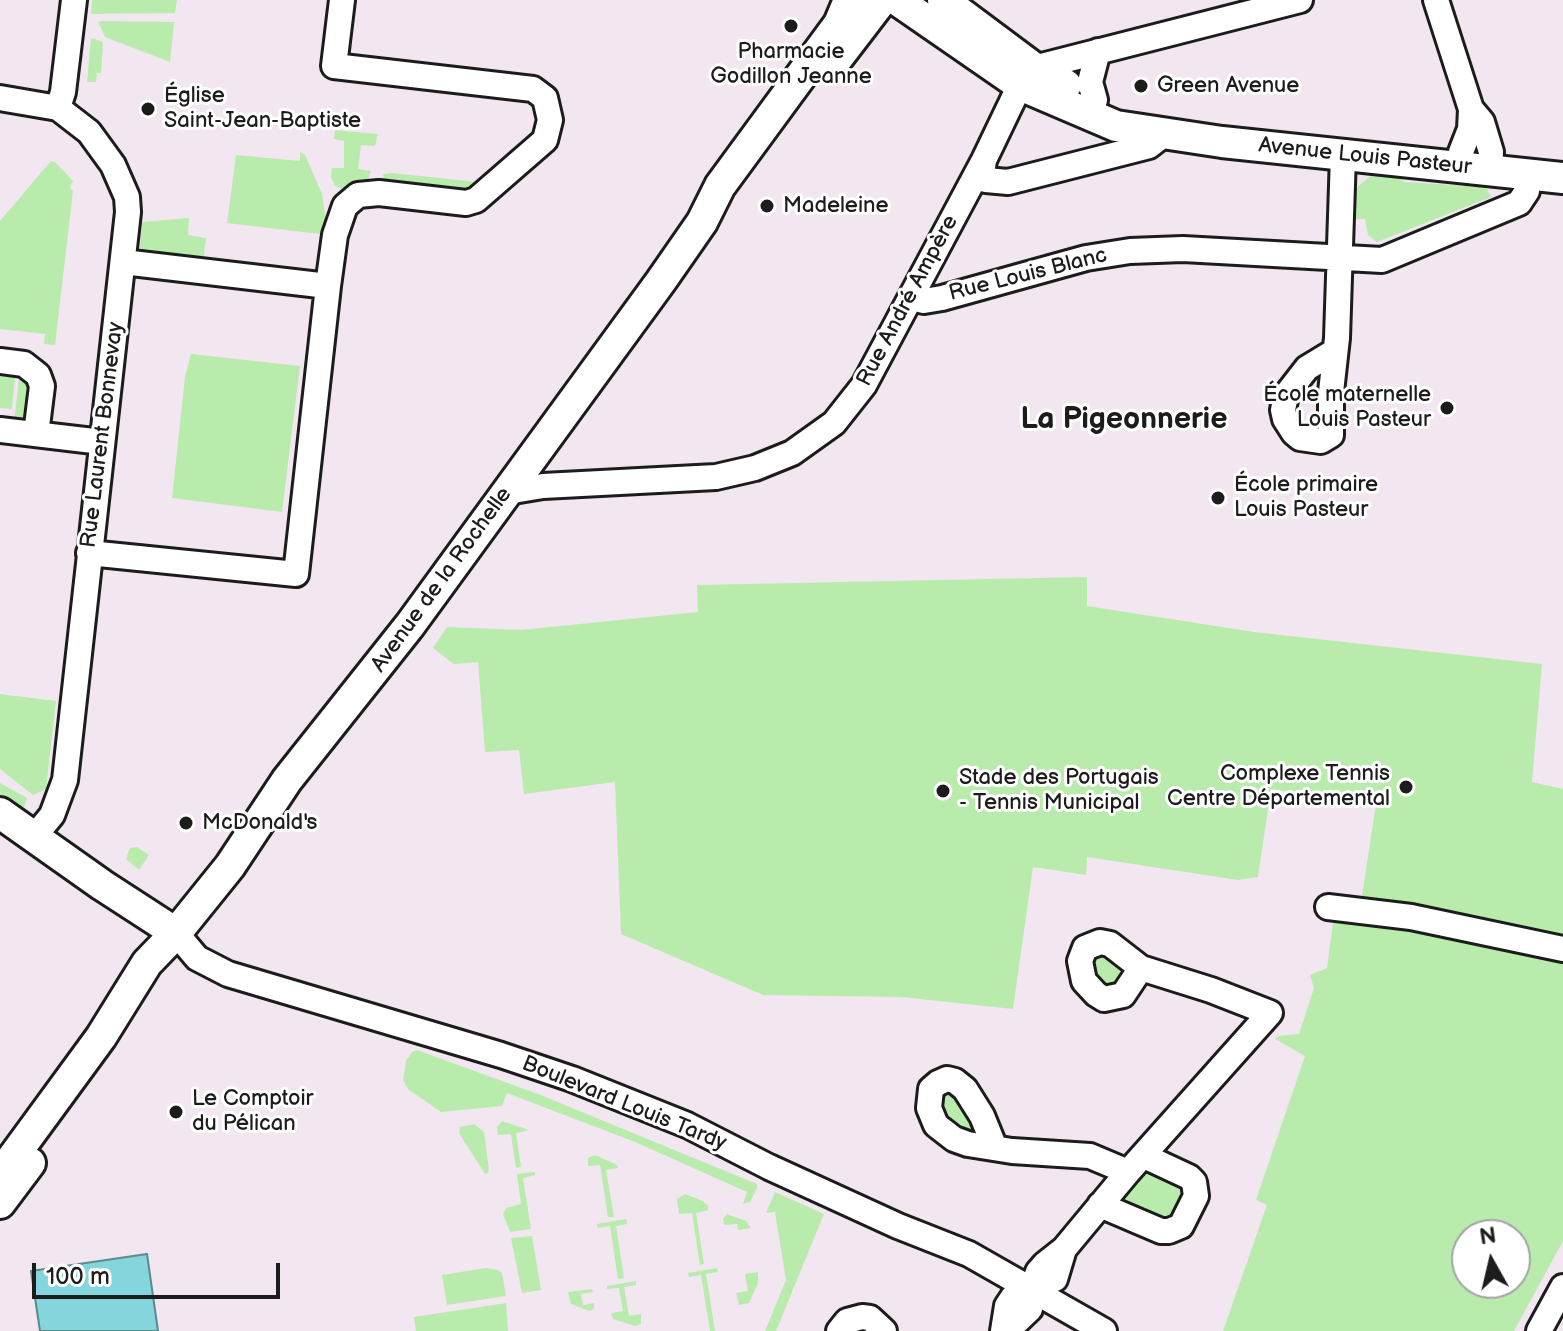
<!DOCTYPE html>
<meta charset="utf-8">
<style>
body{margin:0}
#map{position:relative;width:1563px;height:1331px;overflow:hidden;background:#f2e6f1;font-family:"Balsamiq Sans",sans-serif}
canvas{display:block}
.north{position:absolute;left:1451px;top:1219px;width:80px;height:80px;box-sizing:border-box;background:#fff;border:2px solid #a4a4a4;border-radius:50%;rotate:352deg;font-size:22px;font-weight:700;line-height:32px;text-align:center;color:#1c1c1c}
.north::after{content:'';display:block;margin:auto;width:28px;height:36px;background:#1c1c1c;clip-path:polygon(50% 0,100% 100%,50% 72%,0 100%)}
.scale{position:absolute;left:32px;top:1263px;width:248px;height:36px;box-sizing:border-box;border:4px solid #1c1c1c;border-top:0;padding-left:10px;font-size:24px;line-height:28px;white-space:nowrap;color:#1c1c1c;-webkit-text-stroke:6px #fff;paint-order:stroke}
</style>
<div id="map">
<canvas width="1563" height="1331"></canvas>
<div class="north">N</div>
<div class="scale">100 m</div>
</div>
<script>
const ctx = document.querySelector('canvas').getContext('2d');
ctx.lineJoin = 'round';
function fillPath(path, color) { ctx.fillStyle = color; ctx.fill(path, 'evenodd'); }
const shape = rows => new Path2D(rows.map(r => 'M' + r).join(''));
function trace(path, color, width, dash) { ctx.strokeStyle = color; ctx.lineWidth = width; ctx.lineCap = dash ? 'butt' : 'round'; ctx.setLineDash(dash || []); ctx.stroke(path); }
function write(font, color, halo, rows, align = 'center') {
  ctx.font = font + ' "Balsamiq Sans",sans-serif'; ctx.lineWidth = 6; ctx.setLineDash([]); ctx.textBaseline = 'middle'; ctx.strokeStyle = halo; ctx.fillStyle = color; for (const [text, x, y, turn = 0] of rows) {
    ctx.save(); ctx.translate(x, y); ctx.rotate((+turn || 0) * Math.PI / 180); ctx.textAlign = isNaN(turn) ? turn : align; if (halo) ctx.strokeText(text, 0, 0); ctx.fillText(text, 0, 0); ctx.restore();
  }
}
const green = shape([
 [92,0,177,0,175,13,91,14],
 [98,21,174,22,170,62,105,37],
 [91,38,103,42,101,73,97,73,96,82,87,82],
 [335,130,378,134,375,146,361,145,358,169,371,171,367,183,347,191,335,186,331,177,332,168,344,168,344,141,334,139],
 [300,152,305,155,322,194,328,235,227,223,236,155,300,161],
 [51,161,55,162,73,181,70,188,73,191,55,345,44,344,45,334,0,329,0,221],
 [392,173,458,180,485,183,470,196,385,185,383,174],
 [1371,176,1399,178,1404,182,1486,187,1491,197,1377,242,1368,235,1365,219,1356,219,1356,203,1353,203,1358,186],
 [189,218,188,235,206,238,203,264,150,259,140,247,142,222],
 [191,354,300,366,282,512,172,498,185,377],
 [13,368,12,377,15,377,12,409,0,408,0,372],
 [31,376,29,415,14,423,19,378],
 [1087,577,1087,606,1254,632,1542,664,1532,782,1563,789,1563,944,1361,902,1376,804,1271,789,1258,877,1238,880,1087,857,1086,875,1033,867,1013,1009,901,997,763,995,621,934,615,782,524,794,519,750,485,752,478,662,454,664,433,648,447,627,521,630,698,612,697,585],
 [0,694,56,701,46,789,33,795,0,769],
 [0,783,27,798,24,807,15,806,0,797],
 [137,847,149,855,139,870,126,859,130,848],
 [1334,915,1408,924,1563,958,1563,1241,1514,1331,1223,1331,1267,1205,1256,1200,1305,1056,1275,1039,1278,1036,1299,1034,1314,988,1310,975,1327,968],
 [1467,1235,1515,1235,1515,1283,1467,1283],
 [1097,950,1126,968,1126,982,1101,991,1087,958],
 [417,1050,538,1094,757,1184,757,1188,750,1202,743,1204,747,1192,635,1142,507,1093,502,1106,441,1112,409,1090,403,1080,406,1061,412,1052],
 [954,1087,979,1130,975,1135,949,1130,936,1093],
 [502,1121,529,1130,516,1133,521,1167,516,1168,511,1134,498,1135,497,1127],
 [474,1124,484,1132,489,1169,488,1173,485,1174,459,1133,460,1127],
 [595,1155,617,1165,618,1168,606,1170,614,1217,608,1217,600,1165,588,1166,588,1158],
 [1143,1169,1185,1178,1184,1213,1156,1225,1117,1198],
 [535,1172,535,1175,523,1178,531,1229,510,1232,503,1214,506,1208,521,1204,517,1174],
 [775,1192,824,1214,776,1331,765,1331,786,1280,775,1212,766,1213],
 [685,1194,703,1201,708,1206,708,1210,696,1213,704,1264,700,1265,692,1213,679,1214,677,1199],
 [727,1214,746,1221,751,1228,738,1230,737,1224,724,1225,723,1219],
 [626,1219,627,1224,616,1226,624,1278,618,1279,610,1226,598,1228,597,1224],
 [532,1236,541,1290,522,1293,511,1238],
 [486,1268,498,1270,502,1273,506,1296,447,1305,442,1275],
 [717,1268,718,1272,706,1274,715,1331,710,1331,701,1275,689,1277,688,1273],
 [758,1272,758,1283,749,1303,739,1305,736,1293,748,1291,745,1274],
 [636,1281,636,1285,624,1287,629,1316,641,1314,641,1324,635,1326,613,1319,611,1313,623,1311,619,1288,607,1289,607,1286],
 [592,1289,593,1292,581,1294,583,1305,594,1303,594,1309,589,1311,571,1304,568,1292],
 [506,1303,508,1331,416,1331,414,1317]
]);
const water = shape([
 [147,1254,158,1331,40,1331,31,1271,147,1254]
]);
const minor = shape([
 [1436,0,1471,109,1482,122,1491,152,1490,170],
 [0,98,58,108,89,132,113,165,127,197,128,212,65,780,52,815,34,837],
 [1095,100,1090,82,1098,51],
 [58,108,63,92,74,0],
 [984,160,982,174,986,180,1008,182,1149,146,1167,132],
 [1460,168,1461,152,1470,129,1471,109],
 [328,286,335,235,345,206,358,195,379,193,466,203,476,200,545,140,550,120,545,98,533,89,334,66,342,0],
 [912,298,924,301,942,298,1086,258,1130,251,1183,249,1382,260,1519,203,1527,191,1529,175],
 [1335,351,1307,368,1286,395,1283,410,1285,419,1294,433,1300,438,1321,441,1331,435,1331,392,1337,338,1343,155],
 [0,361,24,364,38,375,42,386,36,434],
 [0,430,102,442],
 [507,492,543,486,716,477,755,468,792,453,834,423,864,385,984,160,1020,85,1034,68,1300,0],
 [89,553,296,574,328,286,123,262],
 [1328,907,1411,917,1563,949],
 [176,933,197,958,228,974,501,1055,572,1079,687,1125,769,1167,898,1226,969,1254,1104,1331],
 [995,1148,982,1116,965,1089,955,1081,947,1079,938,1083,931,1089,929,1108,936,1125,954,1139,968,1144,1012,1151,1090,1156,1128,1172],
 [1100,1205,1161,1231,1169,1231,1181,1226,1196,1196,1194,1182,1189,1177,1144,1156],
 [839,1331,847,1321,862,1317,870,1318,884,1331],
 [1003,1331,1007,1306,1013,1297,1055,1279,1064,1249],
 [1007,1331,1030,1309,1032,1289,1038,1272,1045,1264,1064,1249,1128,1172,1270,1013,1211,990,1141,968,1110,944,1100,942,1085,948,1080,961,1084,981,1096,994,1104,999,1123,995,1141,968],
 [1539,1331,1563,1287]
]);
const major = shape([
 [897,0,1020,85,1116,126,1222,142,1563,178],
 [943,0,1034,68,1066,85],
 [833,64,882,0],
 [0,813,102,885,176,933],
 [0,1175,101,1037,147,963,176,933,230,866,287,780,410,625,661,281,702,222,720,186,839,24,849,0],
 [0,1203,30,1163]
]);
const markers = [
 [791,26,8,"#1c1c1c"],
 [1141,86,8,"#1c1c1c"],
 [148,109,8,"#1c1c1c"],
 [767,206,8,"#1c1c1c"],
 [1447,408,8,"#1c1c1c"],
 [1218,498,8,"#1c1c1c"],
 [1406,787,8,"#1c1c1c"],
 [943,791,8,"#1c1c1c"],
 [186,823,8,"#1c1c1c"],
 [176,1112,8,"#1c1c1c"]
];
const poiNames = [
 ["Pharmacie",791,52,"center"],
 ["Godillon Jeanne",791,77,"center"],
 ["Green Avenue",1157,86],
 ["Église",164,96],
 ["Saint-Jean-Baptiste",164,121],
 ["Madeleine",783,206],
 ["École maternelle",1431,395,"right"],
 ["Louis Pasteur",1431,420,"right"],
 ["École primaire",1234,485],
 ["Louis Pasteur",1234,510],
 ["Complexe Tennis",1390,774,"right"],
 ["Centre Départemental",1390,799,"right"],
 ["Stade des Portugais",959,778],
 ["- Tennis Municipal",959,803],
 ["McDonald's",202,823],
 ["Le Comptoir",192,1099],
 ["du Pélican",192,1124]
];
const streetNames = [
 ["Avenue Louis Pasteur",1365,157,6],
 ["Rue Louis Blanc",1028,275,-14],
 ["Rue André Ampère",908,301,-62],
 ["Rue Laurent Bonnevay",103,435,-83],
 ["Avenue de la Rochelle",442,580,-54],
 ["Boulevard Louis Tardy",624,1104,22]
];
const districtNames = [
 ["La Pigeonnerie",1124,420]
];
fillPath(green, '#b9ecac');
fillPath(water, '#84d5dc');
trace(water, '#5a8b8f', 2);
trace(minor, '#1c1c1c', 30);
trace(major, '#1c1c1c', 36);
trace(minor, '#fff', 24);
trace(major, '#fff', 30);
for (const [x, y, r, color] of markers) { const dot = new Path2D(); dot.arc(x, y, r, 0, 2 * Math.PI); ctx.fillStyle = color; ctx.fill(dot); trace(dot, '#fff', 3); }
write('22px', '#1c1c1c', '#fff', poiNames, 'left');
write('22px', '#1c1c1c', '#fff', streetNames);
write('bold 30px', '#1c1c1c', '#fff', districtNames);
</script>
